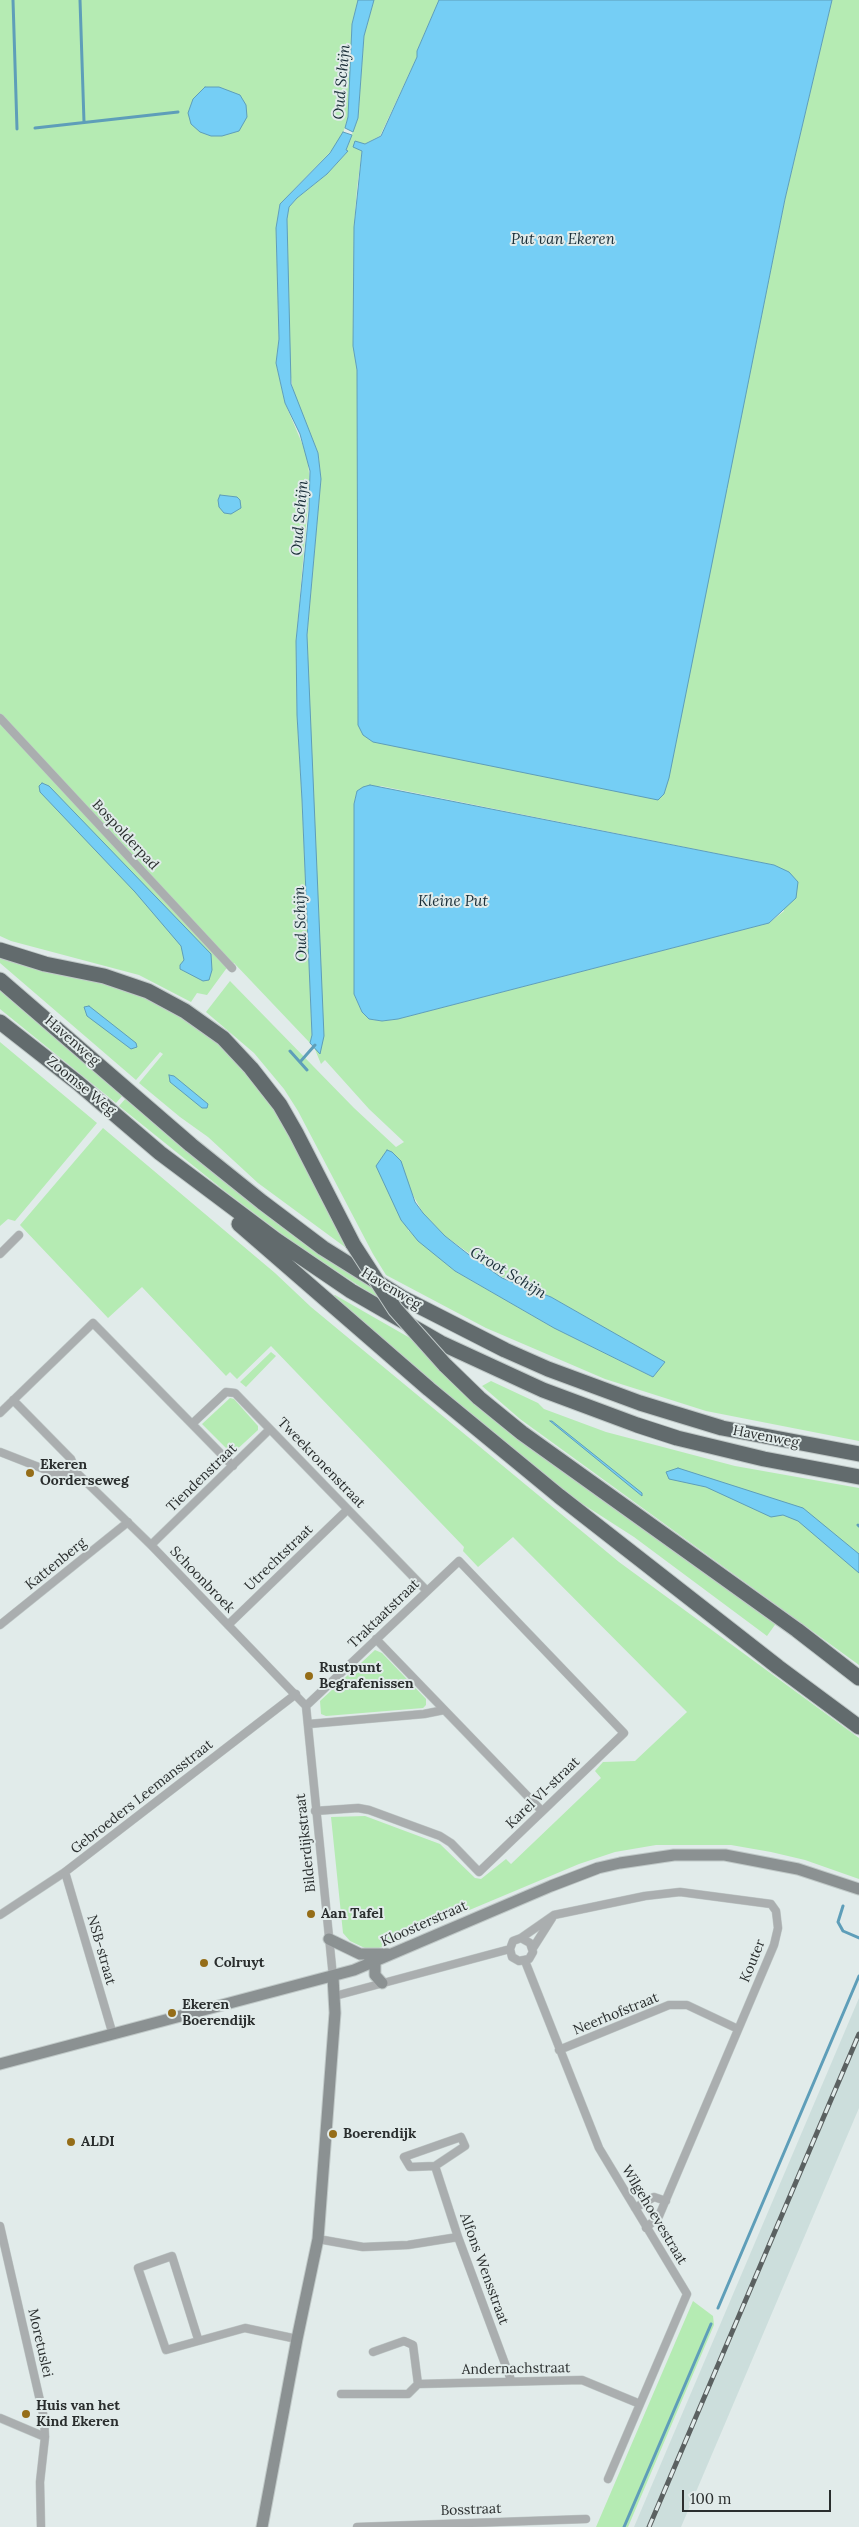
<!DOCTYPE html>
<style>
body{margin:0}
#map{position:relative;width:859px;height:2527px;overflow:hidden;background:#e1ebea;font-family:Lora,serif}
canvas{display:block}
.scale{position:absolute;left:682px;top:2490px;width:149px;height:22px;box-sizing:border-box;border:2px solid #2a2e2e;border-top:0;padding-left:6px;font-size:15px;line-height:18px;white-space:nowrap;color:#2a2e2e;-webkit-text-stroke:4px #e1ebea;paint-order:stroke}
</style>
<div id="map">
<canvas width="859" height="2527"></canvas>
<div class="scale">100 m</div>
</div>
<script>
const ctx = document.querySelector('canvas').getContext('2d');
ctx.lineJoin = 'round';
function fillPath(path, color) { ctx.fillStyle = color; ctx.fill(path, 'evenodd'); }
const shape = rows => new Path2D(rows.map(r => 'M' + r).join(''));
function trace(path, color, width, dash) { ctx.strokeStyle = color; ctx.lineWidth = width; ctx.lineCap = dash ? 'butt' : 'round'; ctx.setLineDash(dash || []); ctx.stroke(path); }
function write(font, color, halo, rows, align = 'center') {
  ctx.font = font + ' Lora,serif'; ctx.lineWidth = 4; ctx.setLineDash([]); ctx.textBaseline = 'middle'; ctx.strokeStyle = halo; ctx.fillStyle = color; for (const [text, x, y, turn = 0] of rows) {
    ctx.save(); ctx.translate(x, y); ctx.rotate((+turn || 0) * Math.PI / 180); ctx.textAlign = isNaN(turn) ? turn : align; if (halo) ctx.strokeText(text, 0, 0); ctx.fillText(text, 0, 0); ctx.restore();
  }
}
const built = shape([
 [859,1998,859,2108,724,2426,681,2527,634,2527]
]);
const green = shape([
 [0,0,358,0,352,24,348,117,345,128,337,145,280,204,276,228,279,339,276,363,285,403,307,455,310,482,296,641,297,715,302,800,312,1035,310,1043,234,963,226,969,207,995,197,993,191,1002,139,975,11,941,0,936],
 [374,0,439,0,417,51,417,57,380,136,365,144,362,151,357,188,354,227,353,346,357,370,358,725,664,794,785,199,832,0,859,0,859,1441,706,1411,605,1379,486,1328,386,1275,373,1254,298,1111,284,1089,254,1053,206,1012,230,981,354,1108,396,1147,404,1142,369,1109,325,1060,321,1064,314,1047,307,635,321,479,318,453,293,392,289,363,287,219,289,207,297,198,327,174,348,151,346,150,358,118,364,36],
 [381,786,774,865,784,911,769,923,398,1019,382,1021,369,1019,362,1012,354,994,354,804,357,791],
 [410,1190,423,1213,445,1236,502,1277,551,1297,664,1362,653,1377,554,1328,455,1271,408,1230],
 [0,954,124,989,162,1005,214,1039,236,1058,278,1111,349,1250,258,1183,208,1137,180,1117,139,1083,163,1054,160,1052,136,1080,0,963],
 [0,989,124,1094,116,1103,0,1009],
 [0,1042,97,1123,15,1221,8,1219,0,1226],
 [127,1097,231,1187,284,1228,372,1288,381,1300,299,1247,226,1192,119,1106],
 [103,1128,275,1273,311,1307,619,1562,859,1738,859,1879,805,1860,771,1852,731,1845,656,1845,615,1852,579,1864,379,1948,369,1950,350,1941,343,1933,331,1817,365,1816,440,1844,475,1878,481,1879,506,1859,511,1864,601,1778,595,1771,603,1762,635,1761,687,1712,513,1537,478,1567,463,1551,464,1547,271,1346,237,1379,230,1372,226,1376,142,1287,108,1318,20,1225],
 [335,1295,410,1338,465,1391,777,1622,767,1636,634,1537,553,1485,428,1381,333,1296],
 [271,1352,276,1356,246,1387,240,1382],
 [491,1381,538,1403,544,1409,606,1432,735,1466,859,1488,859,1665,520,1419,482,1386],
 [230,1398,234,1399,258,1426,258,1430,232,1454,202,1424],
 [375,1650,382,1653,426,1699,426,1705,423,1708,326,1716,321,1714,320,1701],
 [693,2301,713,2316,714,2325,628,2527,596,2527]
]);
const water = shape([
 [358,0,374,0,364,36,358,118,353,132,345,128,348,117,352,24,358,0],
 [439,0,832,0,785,199,669,778,664,794,658,800,373,742,363,735,358,725,357,370,353,346,354,227,362,151,353,147,355,141,365,144,381,136,417,57,417,51,439,0],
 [205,87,219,87,240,95,246,105,247,117,239,131,222,136,211,136,200,132,191,124,188,113,193,99,205,87],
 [343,132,352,135,346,150,348,151,327,174,297,198,289,207,287,219,291,384,318,453,321,479,307,635,324,1036,320,1054,310,1043,312,1035,302,800,297,715,296,641,309,511,310,471,300,434,285,403,276,363,279,339,276,228,280,204,330,153,343,132],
 [220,495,237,497,240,500,241,508,231,514,224,513,219,507,218,500,220,495],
 [42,783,49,786,211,954,212,970,209,980,203,981,180,969,180,965,184,960,181,946,135,892,40,792,39,786,42,783],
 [370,785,774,865,789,872,798,882,796,898,769,923,398,1019,382,1021,369,1019,362,1012,354,994,354,804,357,791,363,787,370,785],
 [89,1006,136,1043,137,1047,131,1049,87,1016,84,1007,89,1006],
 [169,1075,174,1076,208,1104,207,1108,202,1108,170,1082,169,1075],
 [387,1150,392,1152,401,1161,415,1202,423,1213,445,1236,468,1254,502,1278,551,1297,665,1362,653,1377,554,1328,455,1271,418,1241,401,1220,376,1166,387,1150],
 [550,1421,552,1421,642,1493,642,1496,550,1421],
 [678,1468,803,1508,859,1554,859,1573,798,1521,783,1515,771,1517,706,1487,669,1479,666,1472,678,1468]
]);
const stream = shape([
 [13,0,17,129],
 [80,0,84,122],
 [35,128,178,112],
 [290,1051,307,1070],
 [300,1062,315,1045],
 [858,1525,859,1526],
 [843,1906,838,1922,843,1931,859,1938],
 [718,2308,859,1976],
 [624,2527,711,2324]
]);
const street = shape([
 [0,718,232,968],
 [0,1254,19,1235],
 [13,1400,71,1459,77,1473],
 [0,1413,93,1323,233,1466],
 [193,1423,226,1392,235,1393,426,1590],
 [0,1452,59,1475,77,1473,151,1545,306,1706],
 [151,1545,270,1429],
 [0,1625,128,1522],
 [228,1625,347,1510],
 [376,1639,542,1811],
 [306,1706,459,1561,624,1733,479,1872,451,1843,440,1836,369,1810,358,1808,315,1811],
 [306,1706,333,1977],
 [309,1724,424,1714,444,1710],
 [65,1872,113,2035],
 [0,1915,65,1872,296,1694],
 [521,1938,554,1915,645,1896,680,1892,771,1904,776,1911,778,1928,774,1945,659,2216,646,2228],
 [533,1948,552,1918],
 [525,1961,599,2148,687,2294,608,2479],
 [335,1996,510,1949,513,1941,521,1938,530,1943,533,1952,529,1959,519,1961,512,1957,510,1949],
 [559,2050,669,2005,687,2005,738,2029],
 [461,2137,465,2146,435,2166,410,2167,404,2157,461,2137],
 [435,2166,458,2237,511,2380],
 [635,2208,654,2197,666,2201],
 [0,2226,44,2418,45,2437,40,2482,41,2527],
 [318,2239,363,2247,408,2245,458,2237],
 [198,2339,172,2256,138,2268,166,2350,245,2328,297,2339],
 [373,2352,404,2341,413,2345,418,2384],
 [341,2394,408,2394,418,2384,582,2380,640,2404],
 [0,2418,45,2437],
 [357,2527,586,2519]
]);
const secondary = shape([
 [329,1939,360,1954,388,1954],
 [375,1962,375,1975,382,1983],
 [0,2064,354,1970,551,1886,598,1868,620,1863,674,1855,725,1855,798,1869,859,1889],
 [262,2527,297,2339,318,2239,335,2013,333,1977]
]);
const highway = shape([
 [0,950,45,964,104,976,148,991,185,1011,223,1038,251,1068,280,1105,296,1133,353,1244],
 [0,980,191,1145,262,1202,323,1248,403,1298,505,1350,548,1369,640,1403,722,1428,859,1454],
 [0,1022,78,1083,160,1153,276,1240,351,1291,441,1343,543,1390,637,1425,677,1438,764,1459,859,1477],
 [239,1224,429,1389,559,1496,778,1667,859,1727],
 [445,1365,479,1398,522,1433,797,1630,859,1678]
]);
const rail = shape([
 [649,2527,859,2034]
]);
const highwayBridge = shape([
 [353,1244,395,1309,445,1365]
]);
const markers = [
 [30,1473,5,"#956d18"],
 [309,1676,5,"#956d18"],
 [311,1914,5,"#956d18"],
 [204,1963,5,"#956d18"],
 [172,2013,5,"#956d18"],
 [333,2134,5,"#956d18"],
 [71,2142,5,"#956d18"],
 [26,2414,5,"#956d18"]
];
const streetNames = [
 ["Bospolderpad",125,835,47],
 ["Havenweg",72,1041,41],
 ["Zoomse Weg",81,1086,39],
 ["Havenweg",391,1289,31],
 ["Havenweg",766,1437,11],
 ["Tweekronenstraat",321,1463,46],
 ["Tiendenstraat",202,1478,-44],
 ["Utrechtstraat",279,1558,-44],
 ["Kattenberg",56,1564,-39],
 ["Schoonbroek",202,1580,46],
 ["Traktaatstraat",384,1614,-44],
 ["Karel VI-straat",543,1793,-44],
 ["Gebroeders Leemansstraat",142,1797,-38],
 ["Bilderdijkstraat",306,1843,-96],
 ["Kloosterstraat",424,1924,-24],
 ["NSB-straat",101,1950,74],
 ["Kouter",753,1961,-68],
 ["Neerhofstraat",616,2014,-22],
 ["Wilgehoevestraat",654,2215,59],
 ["Alfons Wensstraat",484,2269,70],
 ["Moretuslei",40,2343,77],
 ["Andernachstraat",516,2369,-1],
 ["Bosstraat",471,2510,-2]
];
const poiNames = [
 ["Ekeren",40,1465],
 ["Oorderseweg",40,1481],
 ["Rustpunt",319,1668],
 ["Begrafenissen",319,1684],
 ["Aan Tafel",321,1914],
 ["Colruyt",214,1963],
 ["Ekeren",182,2005],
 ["Boerendijk",182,2021],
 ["Boerendijk",343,2134],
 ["ALDI",81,2142],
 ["Huis van het",36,2406],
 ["Kind Ekeren",36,2422]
];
const waterNames = [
 ["Oud Schijn",342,82,-85],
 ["Put van Ekeren",563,240],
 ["Oud Schijn",300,518,-85],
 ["Kleine Put",453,902],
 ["Oud Schijn",301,924,-92],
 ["Groot Schijn",508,1273,31]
];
fillPath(built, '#ccdedc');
fillPath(green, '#b5ebb3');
fillPath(water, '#75cef5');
trace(water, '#5e9eb9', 1);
trace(stream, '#5e9eb9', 3);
trace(street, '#c0c9c8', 9);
trace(secondary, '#c0c9c8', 13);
trace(highway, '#c0c9c8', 17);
trace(street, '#aaaeaf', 8);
trace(secondary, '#8b9192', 11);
trace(highway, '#626b6d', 15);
trace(rail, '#5b6161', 5);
trace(rail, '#e1ebea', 3, [9]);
trace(highwayBridge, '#c0c9c8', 17, []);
trace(highwayBridge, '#626b6d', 15);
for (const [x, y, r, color] of markers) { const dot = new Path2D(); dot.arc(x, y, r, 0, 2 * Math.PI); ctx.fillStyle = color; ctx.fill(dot); trace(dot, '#e1ebea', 2); }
write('14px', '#2a2e2e', '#e1ebea', streetNames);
write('bold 14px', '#2a2e2e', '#e1ebea', poiNames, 'left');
write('italic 15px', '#1a2e38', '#e1ebea', waterNames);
</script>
